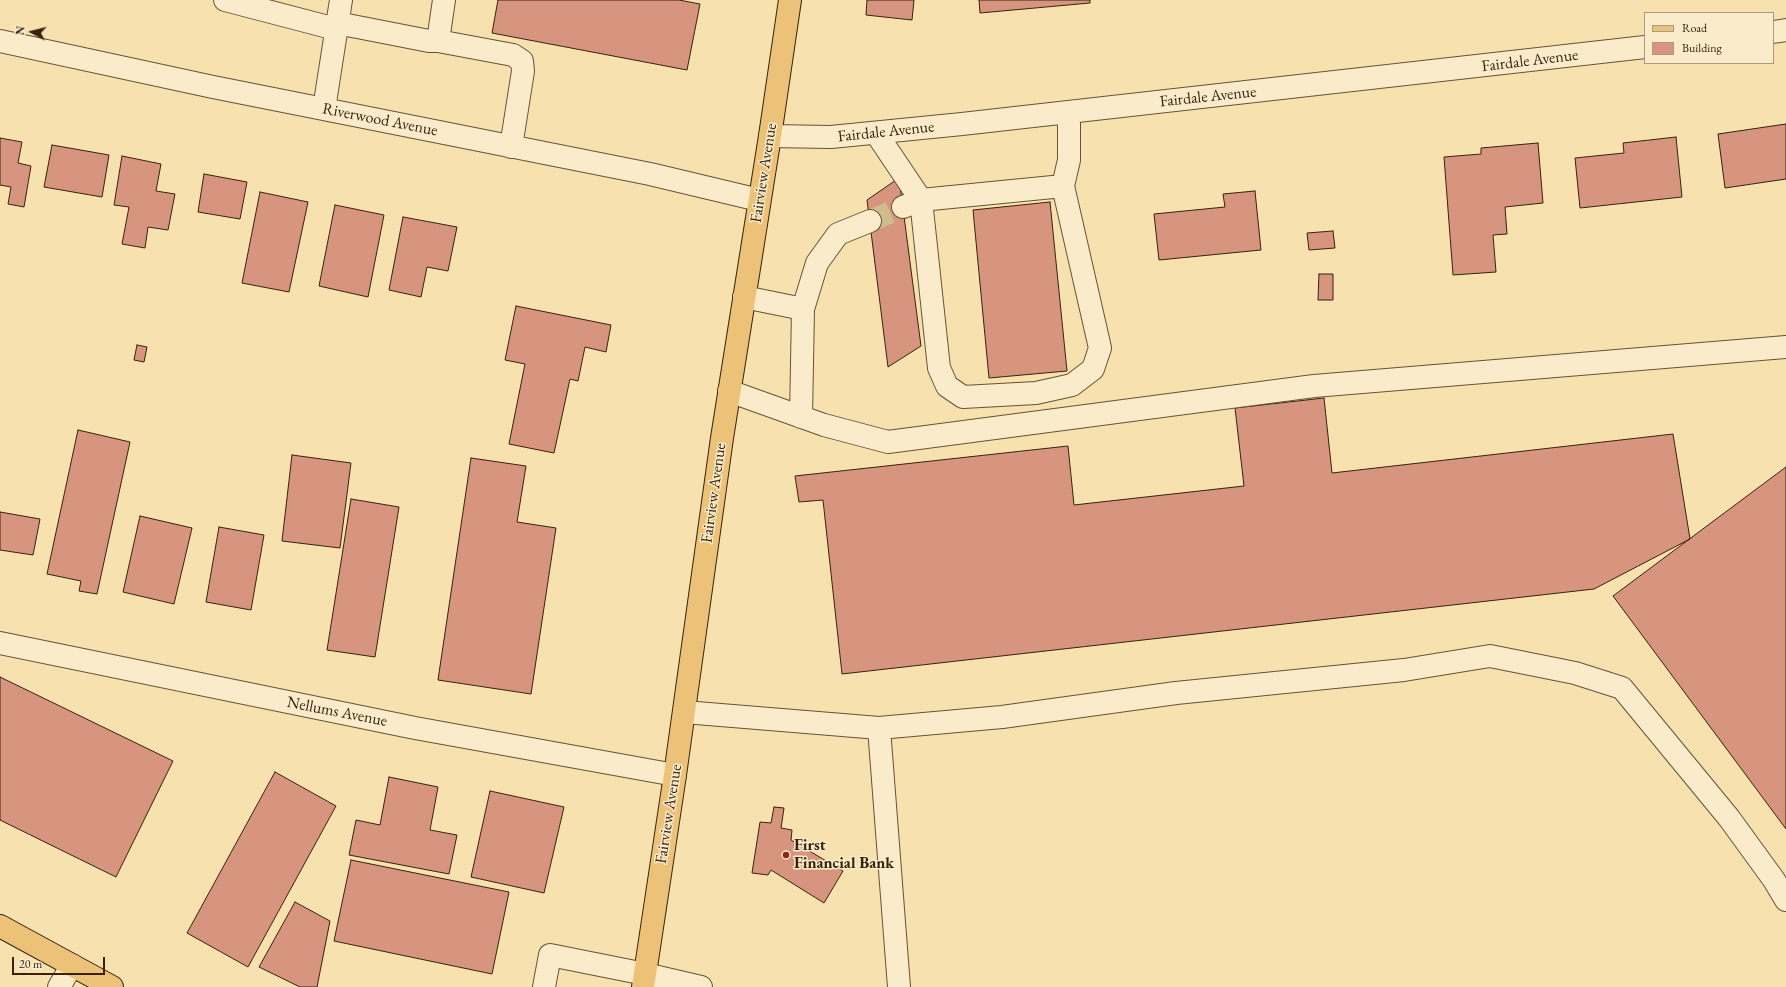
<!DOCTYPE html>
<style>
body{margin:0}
#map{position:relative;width:1786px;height:987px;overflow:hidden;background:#f7e2af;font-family:"EB Garamond",serif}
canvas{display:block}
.legend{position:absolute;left:1644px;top:12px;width:130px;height:52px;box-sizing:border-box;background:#faeccb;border:1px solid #ac9b7f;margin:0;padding:5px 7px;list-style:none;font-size:12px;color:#37220e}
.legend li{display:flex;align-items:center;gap:8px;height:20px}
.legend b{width:20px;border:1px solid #ac9b7f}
.north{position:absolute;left:12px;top:12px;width:40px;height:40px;-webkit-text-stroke:3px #faeccb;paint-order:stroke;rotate:277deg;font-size:11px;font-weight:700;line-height:16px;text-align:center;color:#37220e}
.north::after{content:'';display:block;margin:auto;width:14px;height:18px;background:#37220e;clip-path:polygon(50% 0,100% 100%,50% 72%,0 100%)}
.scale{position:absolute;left:12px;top:957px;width:93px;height:18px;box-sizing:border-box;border:2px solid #37220e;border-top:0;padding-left:5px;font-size:12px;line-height:14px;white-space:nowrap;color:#37220e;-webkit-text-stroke:3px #faeccb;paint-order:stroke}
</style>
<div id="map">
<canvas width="1786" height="987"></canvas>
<ul class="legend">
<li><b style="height:5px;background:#ecc178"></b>Road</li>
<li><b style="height:11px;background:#d7947f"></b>Building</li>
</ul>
<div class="north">N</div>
<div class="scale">20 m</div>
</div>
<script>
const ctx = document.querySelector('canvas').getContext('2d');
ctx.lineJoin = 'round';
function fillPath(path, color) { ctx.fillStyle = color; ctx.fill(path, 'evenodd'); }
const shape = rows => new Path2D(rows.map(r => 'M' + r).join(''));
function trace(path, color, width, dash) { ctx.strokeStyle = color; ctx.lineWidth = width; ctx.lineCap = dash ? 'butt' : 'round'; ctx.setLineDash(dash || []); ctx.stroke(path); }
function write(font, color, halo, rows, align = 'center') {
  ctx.font = font + ' "EB Garamond",serif'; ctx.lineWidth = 3; ctx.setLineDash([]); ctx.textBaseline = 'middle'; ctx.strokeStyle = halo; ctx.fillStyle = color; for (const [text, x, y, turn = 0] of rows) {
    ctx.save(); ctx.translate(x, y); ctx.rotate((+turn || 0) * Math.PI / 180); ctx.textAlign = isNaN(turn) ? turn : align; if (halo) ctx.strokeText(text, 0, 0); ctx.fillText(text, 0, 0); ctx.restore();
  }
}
const building = shape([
 [498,0,679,0,700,4,687,70,492,33,498,0],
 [867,0,914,0,912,20,866,15,867,0],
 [979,0,1090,0,1090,3,980,13,979,0],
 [1786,124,1786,179,1725,188,1718,134,1786,124],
 [1676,137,1682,197,1580,208,1575,158,1624,153,1623,143,1676,137],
 [0,138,22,142,18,163,31,166,24,207,8,204,11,187,0,185,0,138],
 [1538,143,1543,203,1505,207,1507,234,1493,235,1496,272,1453,275,1444,157,1481,154,1481,148,1538,143],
 [52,145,109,155,102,197,44,187,52,145],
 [122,156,161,164,156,191,175,194,168,230,148,227,145,248,122,244,129,207,114,205,122,156],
 [204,174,247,182,240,219,198,212,204,174],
 [899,178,921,346,888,367,867,200,899,178],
 [1255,191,1261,250,1159,260,1154,214,1225,207,1223,194,1255,191],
 [260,192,308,202,289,292,242,283,260,192],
 [1050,202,1067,371,989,378,973,210,1050,202],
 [335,205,384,215,368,297,319,286,335,205],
 [403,217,457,227,448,271,427,267,421,297,389,290,403,217],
 [1333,231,1335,248,1309,250,1307,233,1333,231],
 [1319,274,1333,274,1333,300,1318,300,1319,274],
 [516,306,611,325,606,352,585,347,578,381,570,379,554,453,509,444,525,364,505,360,516,306],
 [137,345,147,347,144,362,134,360,137,345],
 [1324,398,1332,473,1673,434,1690,539,1594,589,842,674,823,500,799,502,795,476,1068,446,1074,505,1244,486,1235,408,1324,398],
 [78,430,130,442,97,594,79,591,81,581,47,574,78,430],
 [292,455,351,463,340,548,282,541,292,455],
 [471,458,526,466,517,522,556,528,531,694,438,680,471,458],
 [1786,467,1786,829,1613,596,1786,467],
 [351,499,399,507,375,657,327,650,351,499],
 [0,512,40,519,33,555,0,550,0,512],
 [140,516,192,528,174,604,123,592,140,516],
 [219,527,264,535,251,610,206,602,219,527],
 [0,677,173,761,116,877,0,820,0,677],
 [275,772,336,806,248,967,187,933,275,772],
 [389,777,438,787,430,830,457,835,449,874,349,855,356,820,380,825,389,777],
 [490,791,564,807,544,893,471,877,490,791],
 [774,807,784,808,781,828,792,830,791,840,843,871,824,903,771,870,768,875,752,873,760,822,771,823,774,807],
 [351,860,509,892,492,974,334,941,351,860],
 [295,902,330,921,317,987,300,987,259,967,295,902]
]);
const minorTunnel = shape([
 [870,221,903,207]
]);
const minor = shape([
 [225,0,336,29],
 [337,23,429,41,438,41,444,0],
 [1773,32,1786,30],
 [0,41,213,87,650,174,759,200],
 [438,41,513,55,522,61,523,71,511,147],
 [324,109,341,0],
 [876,133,921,200,939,368,947,386,963,397,1036,393,1072,385,1093,369,1100,348,1063,186,1069,160,1069,112],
 [770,136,831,137,962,124,1645,47],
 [903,207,921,200,1063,186],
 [744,297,803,309],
 [729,391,824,425,888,442,1314,386,1786,347],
 [801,417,803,309,817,263,838,234,870,221],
 [0,643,415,728,675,775],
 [684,712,879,728,899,987],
 [879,728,1002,717,1176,693,1404,670,1490,656,1575,673,1622,688,1729,818,1774,880,1786,900],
 [59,987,72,965],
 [544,987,550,955,645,974,701,987]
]);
const major = shape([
 [0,926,112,987],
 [643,987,675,775,722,438,770,136,790,0]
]);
const markers = [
 [786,855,4,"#8f2418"]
];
const streetNames = [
 ["Fairdale Avenue",1530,61,-7],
 ["Fairdale Avenue",1208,97,-6],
 ["Riverwood Avenue",380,120,11],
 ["Fairdale Avenue",886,132,-6],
 ["Fairview Avenue",764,173,-81],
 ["Fairview Avenue",714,493,-82],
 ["Nellums Avenue",337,712,11],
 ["Fairview Avenue",669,814,-81]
];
const poiNames = [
 ["First",794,846],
 ["Financial Bank",794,864]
];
fillPath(building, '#d7947f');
trace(building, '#37220e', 1);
trace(minorTunnel, '#d1bc8f', 22, [22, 11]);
trace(minor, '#675236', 24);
trace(major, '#37220e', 24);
trace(minor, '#faeccb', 22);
trace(major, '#ecc178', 22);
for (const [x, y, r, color] of markers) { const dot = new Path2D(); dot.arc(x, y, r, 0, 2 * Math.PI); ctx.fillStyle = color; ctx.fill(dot); trace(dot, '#faeccb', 1.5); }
write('16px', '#37220e', '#faeccb', streetNames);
write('bold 16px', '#37220e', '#faeccb', poiNames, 'left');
</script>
